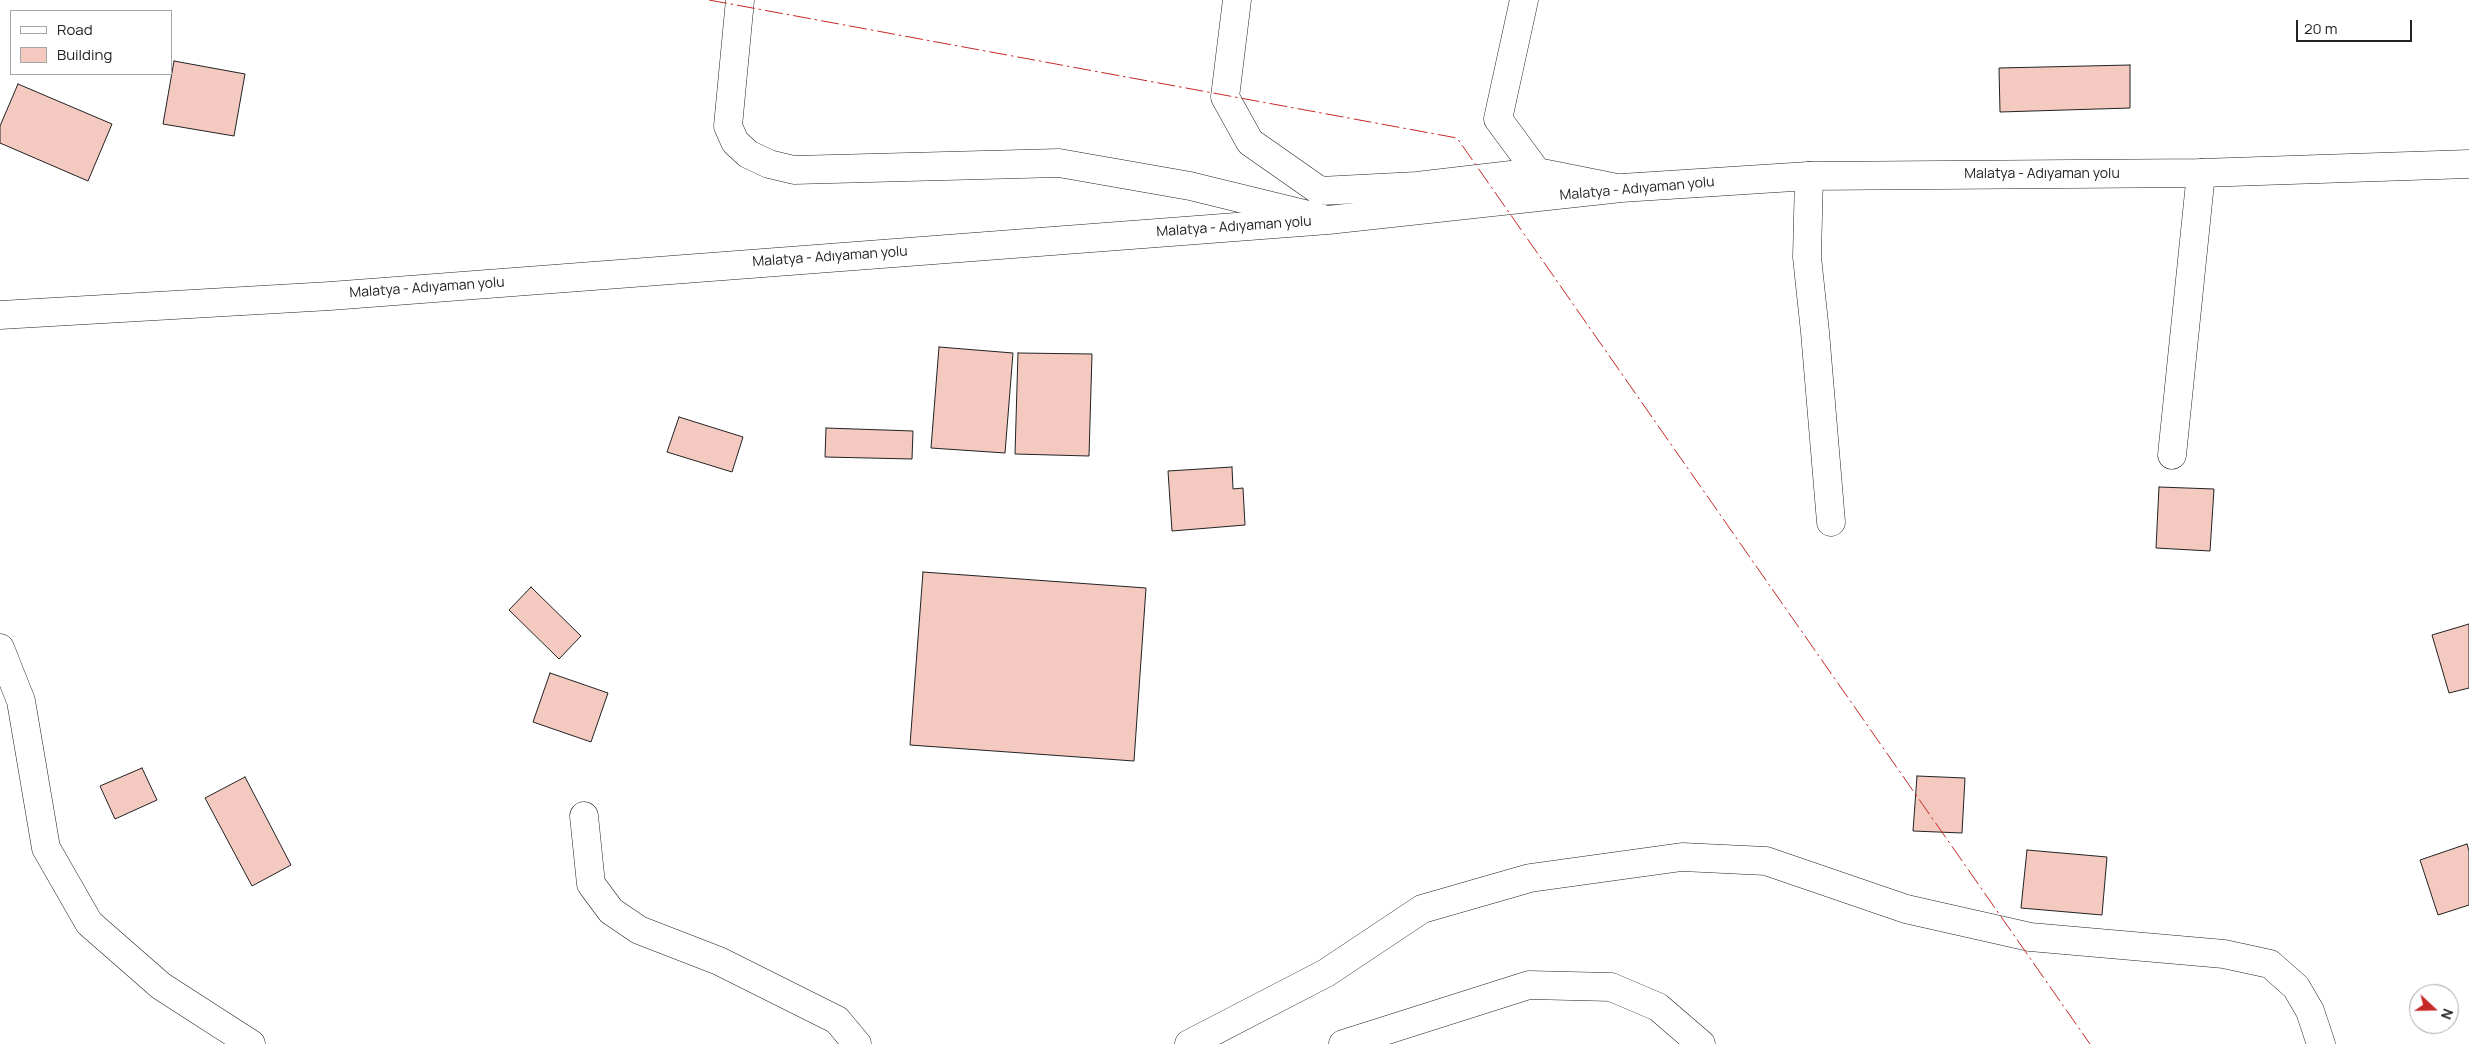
<!DOCTYPE html>
<meta charset="utf-8">
<style>
body{margin:0}
#map{position:relative;width:2469px;height:1044px;overflow:hidden;background:#fff;font-family:Manrope,sans-serif}
canvas{display:block}
.legend{position:absolute;left:10px;top:10px;width:162px;height:65px;box-sizing:border-box;background:#fff;border:1px solid #a7a7a7;margin:0;padding:6px 9px;list-style:none;font-size:15px;color:#222}
.legend li{display:flex;align-items:center;gap:10px;height:25px}
.legend b{width:25px;border:1px solid #a7a7a7}
.north{position:absolute;left:2409px;top:984px;width:50px;height:50px;box-sizing:border-box;background:#fff;border:1px solid #a7a7a7;border-radius:50%;rotate:111deg;font-size:14px;font-weight:700;line-height:20px;text-align:center;color:#222}
.north::after{content:'';display:block;margin:auto;width:18px;height:22px;background:#c62828;clip-path:polygon(50% 0,100% 100%,50% 72%,0 100%)}
.scale{position:absolute;left:2296px;top:20px;width:116px;height:22px;box-sizing:border-box;border:2px solid #222;border-top:0;padding-left:6px;font-size:15px;line-height:18px;white-space:nowrap;color:#222;-webkit-text-stroke:4px #fff;paint-order:stroke}
</style>
<div id="map">
<canvas width="2469" height="1044"></canvas>
<ul class="legend">
<li><b style="height:6px;background:#fff"></b>Road</li>
<li><b style="height:14px;background:#f3c9c0"></b>Building</li>
</ul>
<div class="north">N</div>
<div class="scale">20 m</div>
</div>
<script>
const ctx = document.querySelector('canvas').getContext('2d');
ctx.lineJoin = 'round';
function fillPath(path, color) { ctx.fillStyle = color; ctx.fill(path, 'evenodd'); }
const shape = rows => new Path2D(rows.map(r => 'M' + r).join(''));
function trace(path, color, width, dash) { ctx.strokeStyle = color; ctx.lineWidth = width; ctx.lineCap = dash ? 'butt' : 'round'; ctx.setLineDash(dash || []); ctx.stroke(path); }
function write(font, color, halo, rows, align = 'center') {
  ctx.font = font + ' Manrope,sans-serif'; ctx.lineWidth = 4; ctx.setLineDash([]); ctx.textBaseline = 'middle'; ctx.strokeStyle = halo; ctx.fillStyle = color; for (const [text, x, y, turn = 0] of rows) {
    ctx.save(); ctx.translate(x, y); ctx.rotate((+turn || 0) * Math.PI / 180); ctx.textAlign = isNaN(turn) ? turn : align; if (halo) ctx.strokeText(text, 0, 0); ctx.fillText(text, 0, 0); ctx.restore();
  }
}
const building = shape([
 [174,61,245,74,234,136,163,124,174,61],
 [2130,65,2130,108,2000,112,1999,68,2130,65],
 [18,84,112,124,88,181,0,143,0,126,18,84],
 [939,347,1013,353,1005,453,931,448,939,347],
 [1018,353,1092,354,1089,456,1015,454,1018,353],
 [679,417,743,437,732,472,667,452,679,417],
 [826,428,913,431,912,459,825,457,826,428],
 [1232,467,1233,489,1243,488,1245,525,1172,531,1168,471,1232,467],
 [2159,487,2214,489,2210,551,2156,548,2159,487],
 [923,572,1146,588,1134,761,910,745,923,572],
 [531,587,581,636,559,659,509,610,531,587],
 [2469,624,2469,688,2449,693,2432,635,2469,624],
 [550,673,608,693,591,742,533,722,550,673],
 [142,768,157,800,115,819,100,786,142,768],
 [1917,776,1965,778,1962,833,1913,831,1917,776],
 [245,777,291,865,252,886,205,798,245,777],
 [2467,844,2469,851,2469,905,2438,915,2420,860,2467,844],
 [2027,850,2107,857,2102,915,2021,908,2027,850]
]);
const minor = shape([
 [740,0,728,126,735,142,748,154,769,164,794,170,1059,163,1190,186,1321,218],
 [1237,0,1225,97,1250,142,1320,191,1417,186,1537,172],
 [1524,0,1498,119,1537,172,1612,187],
 [1809,176,1807,257,1815,332,1831,522],
 [2172,455,2201,173],
 [0,648,21,701,46,848,89,923,161,986,251,1044],
 [584,816,591,884,611,911,639,930,719,961,837,1020,857,1044],
 [1189,1044,1326,973,1422,909,1530,878,1682,857,1766,861,1906,909,2030,937,2224,954,2270,964,2296,987,2310,1011,2321,1044],
 [1343,1044,1529,985,1611,987,1658,1007,1701,1044]
]);
const major = shape([
 [0,315,330,296,1328,220,1621,188,1809,176,2201,173,2469,164]
]);
const power = shape([
 [709,0,1457,138,2090,1044]
]);
const streetNames = [
 ["Malatya - Adıyaman yolu",2042,174],
 ["Malatya - Adıyaman yolu",1637,189,-5],
 ["Malatya - Adıyaman yolu",1234,227,-4],
 ["Malatya - Adıyaman yolu",830,257,-4],
 ["Malatya - Adıyaman yolu",427,288,-4]
];
fillPath(building, '#f3c9c0');
trace(building, '#222', 1);
trace(minor, '#222', 29);
trace(major, '#222', 29);
trace(minor, '#fff', 28);
trace(major, '#fff', 28);
trace(power, '#c62828', 1, [18, 4, 2.5, 4]);
write('14px', '#222', '#fff', streetNames);
</script>
